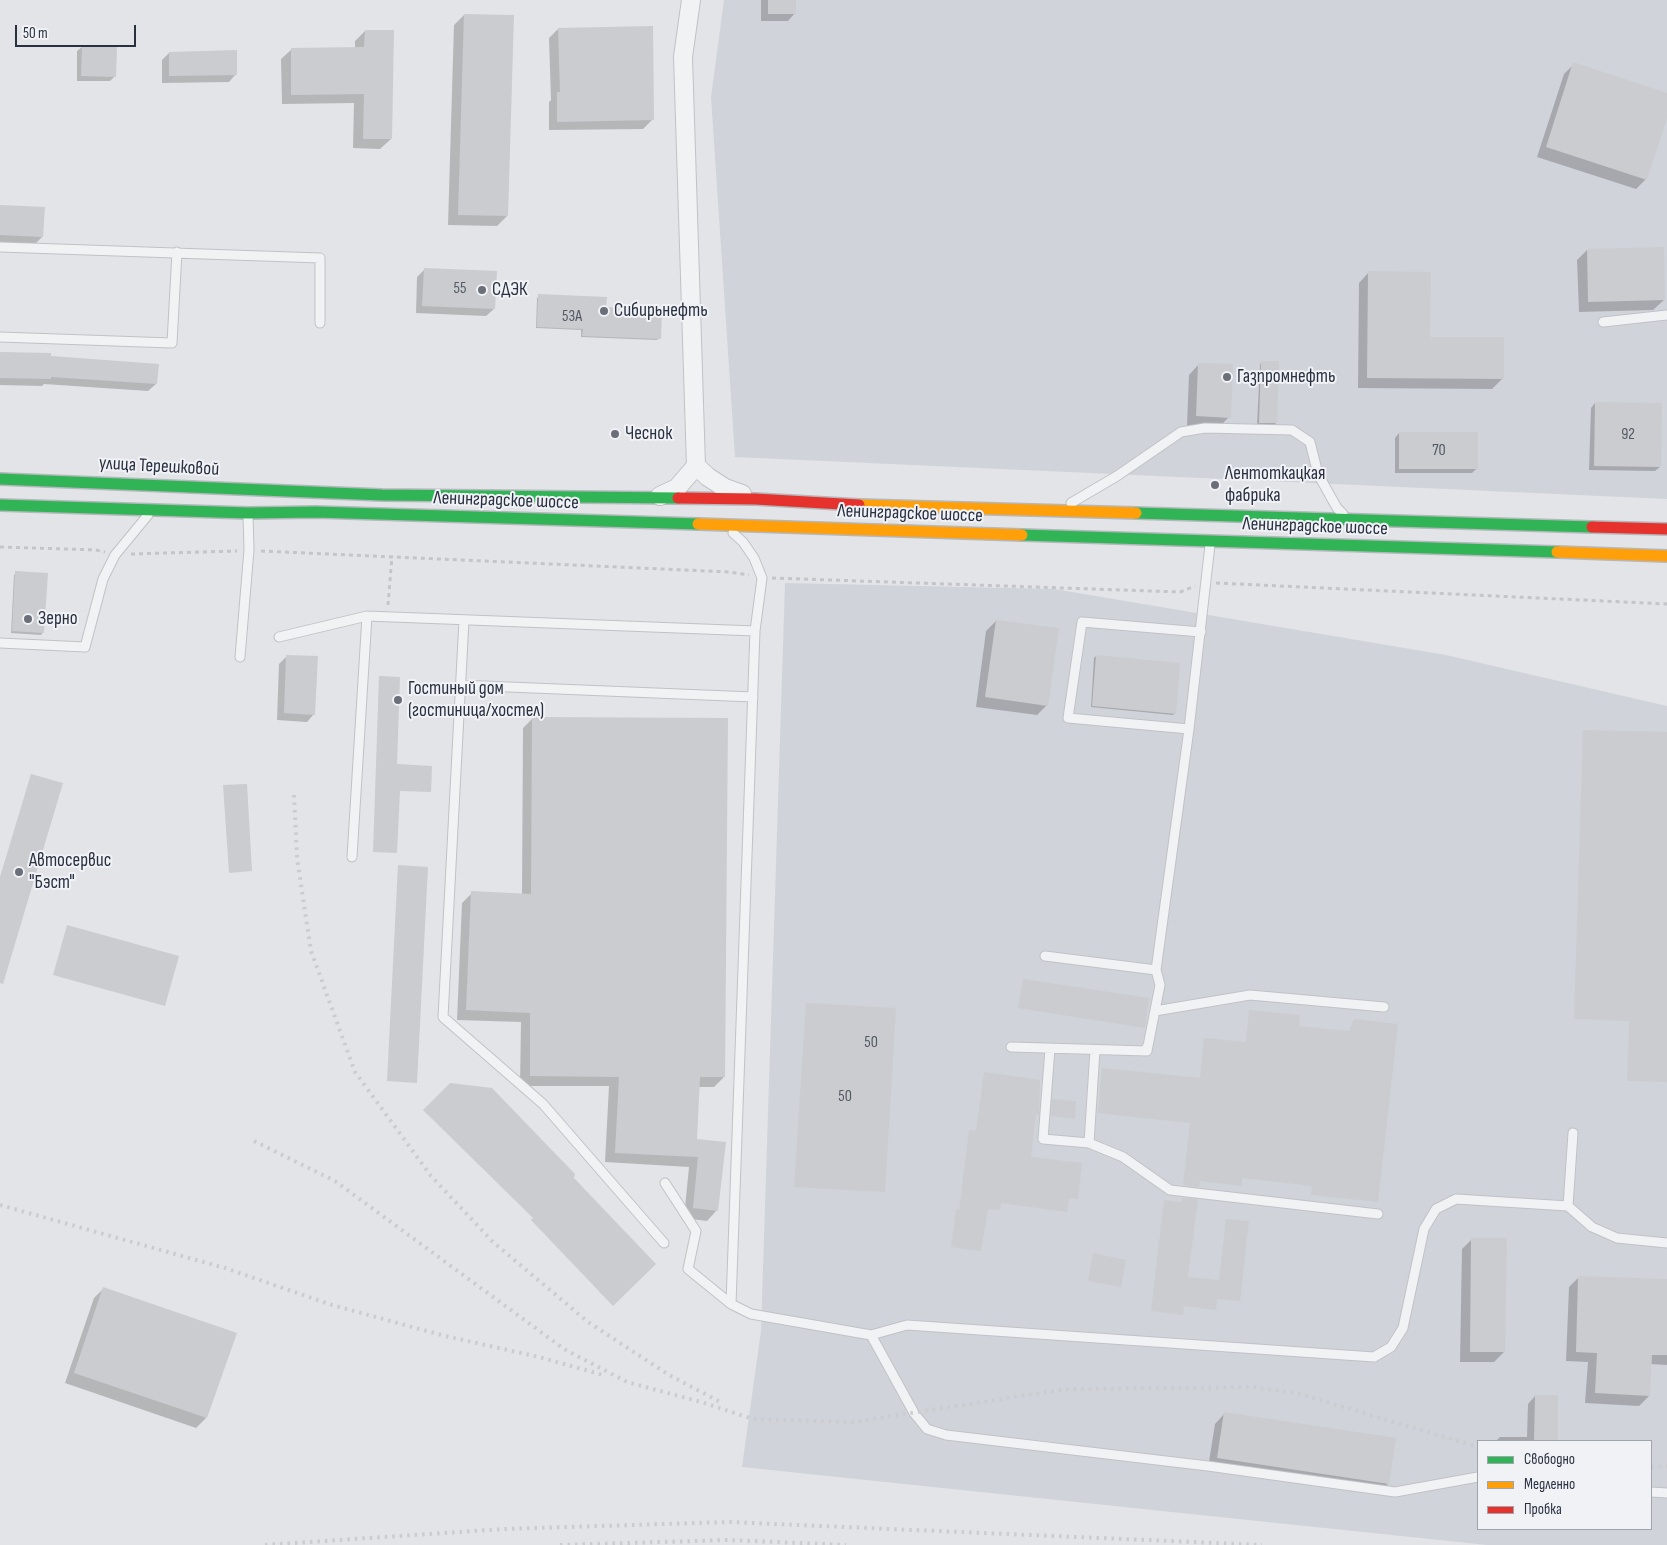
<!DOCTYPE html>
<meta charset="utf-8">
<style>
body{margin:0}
#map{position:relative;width:1667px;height:1545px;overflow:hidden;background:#e2e4e7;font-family:"Sofia Sans Condensed",sans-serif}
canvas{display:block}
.legend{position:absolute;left:1477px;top:1440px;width:175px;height:90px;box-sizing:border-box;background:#f0f2f6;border:1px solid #a0a4ad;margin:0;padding:6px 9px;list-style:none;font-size:15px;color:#293040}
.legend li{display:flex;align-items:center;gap:10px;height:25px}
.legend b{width:25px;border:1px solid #a0a4ad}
.scale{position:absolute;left:15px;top:25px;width:121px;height:22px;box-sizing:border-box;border:2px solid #293040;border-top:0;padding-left:6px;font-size:15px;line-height:18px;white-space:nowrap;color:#293040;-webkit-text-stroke:4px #f0f2f6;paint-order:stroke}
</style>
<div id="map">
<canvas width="1667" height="1545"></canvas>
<ul class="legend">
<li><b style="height:6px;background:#30b455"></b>Свободно</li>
<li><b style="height:6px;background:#ff9f0a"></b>Медленно</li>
<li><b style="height:6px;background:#e5322d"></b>Пробка</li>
</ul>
<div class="scale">50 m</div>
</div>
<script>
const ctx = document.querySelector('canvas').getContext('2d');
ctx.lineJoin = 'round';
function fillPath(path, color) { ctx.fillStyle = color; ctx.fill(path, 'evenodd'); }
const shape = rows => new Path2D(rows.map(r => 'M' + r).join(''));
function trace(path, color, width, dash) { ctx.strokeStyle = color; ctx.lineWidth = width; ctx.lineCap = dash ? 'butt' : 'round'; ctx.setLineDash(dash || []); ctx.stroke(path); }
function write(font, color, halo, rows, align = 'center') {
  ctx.font = font + ' "Sofia Sans Condensed",sans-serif'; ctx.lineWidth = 4; ctx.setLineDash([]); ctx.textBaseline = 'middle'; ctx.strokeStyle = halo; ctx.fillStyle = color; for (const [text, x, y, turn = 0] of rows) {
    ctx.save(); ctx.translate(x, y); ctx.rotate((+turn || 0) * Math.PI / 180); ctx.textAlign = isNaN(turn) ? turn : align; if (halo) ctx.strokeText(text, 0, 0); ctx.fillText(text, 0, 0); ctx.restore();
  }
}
const built = shape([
 [724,0,1667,0,1667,499,735,457,711,97],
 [785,583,1054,589,1446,655,1667,706,1667,1545,1487,1545,742,1467,761,1331],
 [1478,1441,1651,1441,1651,1529,1478,1529]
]);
const shadow = shape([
 [761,0,795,0,795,13,788,21,761,21],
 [464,15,507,216,497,226,448,225,454,25],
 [558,29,652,120,643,129,549,130,549,102,551,100,549,38],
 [365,31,391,139,380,149,353,148,354,103,282,104,281,59,292,49,355,48,355,41],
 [82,47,115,76,110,81,77,81,77,51],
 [169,53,236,74,229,82,162,83,162,60],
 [1574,64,1667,94,1667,114,1646,179,1636,189,1537,157,1564,74],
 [0,206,42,237,32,247,0,245],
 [1587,250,1664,300,1653,310,1579,312,1577,260],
 [424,270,494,309,486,316,416,313,417,277],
 [1369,272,1429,338,1502,379,1492,389,1358,388,1359,283],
 [539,296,605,309,659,338,657,340,581,337,581,330,536,328,537,298],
 [0,353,157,365,156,384,148,391,44,384,42,386,0,385],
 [1262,362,1276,423,1274,425,1257,425,1260,364],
 [1199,364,1229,417,1219,427,1187,426,1189,375],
 [1595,403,1660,467,1655,471,1589,470,1591,408],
 [1399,433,1477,468,1472,473,1395,473,1395,438],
 [16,573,43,632,41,635,11,633,14,575],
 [996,621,1047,705,1037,715,976,707,986,631],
 [287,656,314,714,307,722,277,720,279,664],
 [1096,656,1175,713,1173,715,1091,707,1094,658],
 [533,718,724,1077,714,1087,699,1087,696,1140,717,1210,707,1221,684,1218,689,1167,605,1162,609,1086,520,1086,521,1022,457,1020,462,903,472,893,522,894,523,728],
 [1472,1239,1504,1352,1494,1362,1460,1362,1462,1249],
 [1579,1277,1667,1280,1667,1365,1650,1364,1649,1396,1639,1406,1585,1403,1588,1362,1566,1361,1569,1287],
 [104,1288,206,1418,196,1428,65,1383,94,1298],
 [1535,1396,1557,1396,1557,1441,1496,1441,1500,1437,1527,1437,1528,1404],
 [1225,1413,1388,1484,1378,1494,1208,1468,1215,1424]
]);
const building = shape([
 [768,0,796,0,796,14,768,14],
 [464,14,514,15,508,216,458,215],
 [653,26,654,120,557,122,557,92,560,92,558,28],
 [365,30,394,30,392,139,363,139,364,94,291,95,291,48,364,47],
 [82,45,117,46,116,77,81,76],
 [237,50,237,75,169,76,169,52],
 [1573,62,1667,93,1667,118,1647,180,1546,147],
 [0,205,45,207,43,237,0,235],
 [1664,247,1665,300,1588,302,1587,249],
 [424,268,497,271,495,309,422,306],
 [1368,271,1431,272,1430,337,1504,337,1504,379,1367,378],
 [538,294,607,297,606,307,662,310,661,339,582,336,583,329,537,327],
 [0,352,51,353,51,356,159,364,157,384,51,377,51,379,0,378],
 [1261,361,1279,361,1277,423,1259,423],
 [1198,363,1233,364,1231,418,1196,416],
 [1595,402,1662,403,1661,467,1594,466],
 [1399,432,1478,432,1478,469,1399,469],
 [15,571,48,573,44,633,12,631],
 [996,620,1059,628,1048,706,985,697],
 [286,655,318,656,315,715,284,713],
 [1096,655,1180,663,1176,714,1092,706],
 [379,676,400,677,397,764,432,766,431,792,400,791,397,853,373,852],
 [532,717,728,718,725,1077,700,1077,697,1139,726,1142,718,1211,693,1208,698,1157,615,1153,619,1077,530,1076,530,1013,466,1010,471,891,531,894],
 [1583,730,1667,732,1667,1082,1627,1081,1629,1021,1574,1019],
 [31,774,63,783,3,984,0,983,0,877],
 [247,784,252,871,229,873,223,785],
 [398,865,428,867,417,1083,387,1081],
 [67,925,179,956,165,1006,53,975],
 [1023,979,1149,998,1145,1028,1018,1008],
 [806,1003,896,1008,885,1192,794,1187],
 [1249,1010,1300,1015,1299,1026,1349,1031,1354,1019,1398,1024,1378,1202,1311,1195,1312,1186,1242,1178,1242,1186,1200,1181,1199,1187,1183,1185,1190,1123,1098,1113,1102,1068,1200,1078,1204,1038,1246,1042],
 [984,1072,1040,1080,1039,1115,1036,1115,1031,1157,1082,1163,1078,1199,1069,1198,1067,1212,1001,1203,1000,1210,988,1209,981,1251,951,1247,956,1209,959,1210,969,1130,976,1131],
 [450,1083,492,1088,575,1174,574,1178,656,1264,613,1306,531,1220,533,1218,423,1110],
 [1052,1099,1076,1101,1075,1119,1051,1116],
 [1182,1198,1198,1199,1188,1277,1219,1280,1226,1219,1249,1221,1240,1301,1217,1299,1216,1310,1184,1306,1183,1315,1151,1311,1164,1200,1182,1202],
 [1471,1238,1507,1238,1505,1352,1470,1352],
 [1093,1253,1126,1260,1121,1287,1088,1281],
 [1578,1276,1667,1279,1667,1355,1652,1355,1650,1396,1595,1393,1597,1353,1576,1352],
 [103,1287,237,1333,207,1418,74,1373],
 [1535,1395,1558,1395,1558,1441,1534,1441],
 [1224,1412,1396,1438,1389,1484,1217,1458]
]);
const path = shape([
 [0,547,96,550,105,552],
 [261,551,729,572,749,575],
 [131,554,237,551],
 [772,578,1180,592,1195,586],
 [1216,583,1667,604],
 [388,605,392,556]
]);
const lane = shape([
 [0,247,320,258,320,323],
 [1603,322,1667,315],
 [0,337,172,343,177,252],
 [1071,503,1117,476,1181,432,1205,428,1292,430,1310,442,1318,474,1337,508,1343,514],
 [464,620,443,1017,543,1104,664,1243],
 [279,637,367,616,755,631],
 [0,643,85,647,103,579,115,555,148,515],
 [240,657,249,550,248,515],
 [460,685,753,697],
 [1189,729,1068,718,1082,622,1201,632],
 [352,857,367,616],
 [1045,956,1156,970],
 [1154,1015,1155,1011,1250,995,1384,1007],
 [1011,1047,1147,1051,1147,1047],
 [1050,1049,1043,1139,1089,1143,1095,1050],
 [1147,1051,1160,985,1156,970,1189,729,1210,545],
 [1089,1143,1123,1157,1170,1190,1378,1214],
 [665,1183,696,1231,688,1269,731,1304,751,1314,871,1335,907,1325,1374,1357,1391,1347,1403,1328,1424,1229,1436,1209,1456,1199,1568,1206,1592,1227,1617,1238,1667,1243],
 [1568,1206,1573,1133],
 [731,1304,755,631,762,578,754,558,743,542,733,533],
 [871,1335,914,1413,927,1429,946,1435,1208,1466,1395,1492,1478,1477],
 [1651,1492,1667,1493]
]);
const street = shape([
 [696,466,708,477,725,488,742,494],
 [660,496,677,488,696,466,683,57,691,0]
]);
const fast = shape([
 [0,479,382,495,678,498],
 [0,505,248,513,316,512,698,524],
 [1136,513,1592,527],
 [1022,535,1557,552]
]);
const slow = shape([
 [859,505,1136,513],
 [698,524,1022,535],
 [1557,552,1667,556]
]);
const jam = shape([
 [678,498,755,499,859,505],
 [1592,527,1667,529]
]);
const rail = shape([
 [294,795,297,858,311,951,355,1072,431,1176,493,1242,588,1322,669,1375,722,1403],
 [254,1141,335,1181,564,1349,627,1382,701,1402,753,1419,853,1422,1066,1389,1252,1387,1300,1394,1478,1447],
 [0,1205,225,1268,332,1305,445,1336,539,1357,603,1375],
 [1651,1467,1667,1466],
 [265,1545,503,1529,729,1522,1262,1545],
 [560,1545,729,1540,846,1545]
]);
const markers = [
 [482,290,5,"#6a6f7a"],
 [604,311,5,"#6a6f7a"],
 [1227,377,5,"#6a6f7a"],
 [615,434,5,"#6a6f7a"],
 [1215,485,5,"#6a6f7a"],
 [28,619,5,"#6a6f7a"],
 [398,700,5,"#6a6f7a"],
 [19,872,5,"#6a6f7a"]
];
const numberNames = [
 ["55",460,289],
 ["53А",572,317],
 ["92",1628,435],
 ["70",1439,451],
 ["50",871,1043],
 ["50",845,1097]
];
const poiNames = [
 ["СДЭК",492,290],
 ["Сибирьнефть",614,311],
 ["Газпромнефть",1237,377],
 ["Чеснок",625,434],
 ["Лентоткацкая",1225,474],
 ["фабрика",1225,496],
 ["Зерно",38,619],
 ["Гостиный дом",408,689],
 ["(гостиница/хостел)",408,711],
 ["Автосервис",29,861],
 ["\"Бэст\"",29,883]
];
const streetNames = [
 ["улица Терешковой",159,467,3],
 ["Ленинградское шоссе",506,501,2],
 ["Ленинградское шоссе",910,514,2],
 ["Ленинградское шоссе",1315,527,2]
];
fillPath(built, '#d0d3da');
fillPath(shadow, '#0003');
fillPath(building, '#cacccf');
trace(lane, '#c0c2c5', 11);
trace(street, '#c0c2c5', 20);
trace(fast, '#b4b7bc', 14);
trace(slow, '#b4b7bc', 14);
trace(jam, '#b4b7bc', 14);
trace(path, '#c4c5ca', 3, [4, 4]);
trace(lane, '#f1f2f4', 9);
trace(street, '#f1f2f4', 18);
trace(fast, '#30b455', 11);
trace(slow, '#ff9f0a', 11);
trace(jam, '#e5322d', 11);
trace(rail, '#cbcccf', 4, [2.5, 5]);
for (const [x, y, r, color] of markers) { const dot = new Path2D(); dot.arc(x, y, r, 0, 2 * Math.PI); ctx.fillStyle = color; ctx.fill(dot); trace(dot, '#f0f2f6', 2); }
write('16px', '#525864', null, numberNames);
write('19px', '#293040', '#f0f2f6', poiNames, 'left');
write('19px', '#293040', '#f0f2f6', streetNames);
</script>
